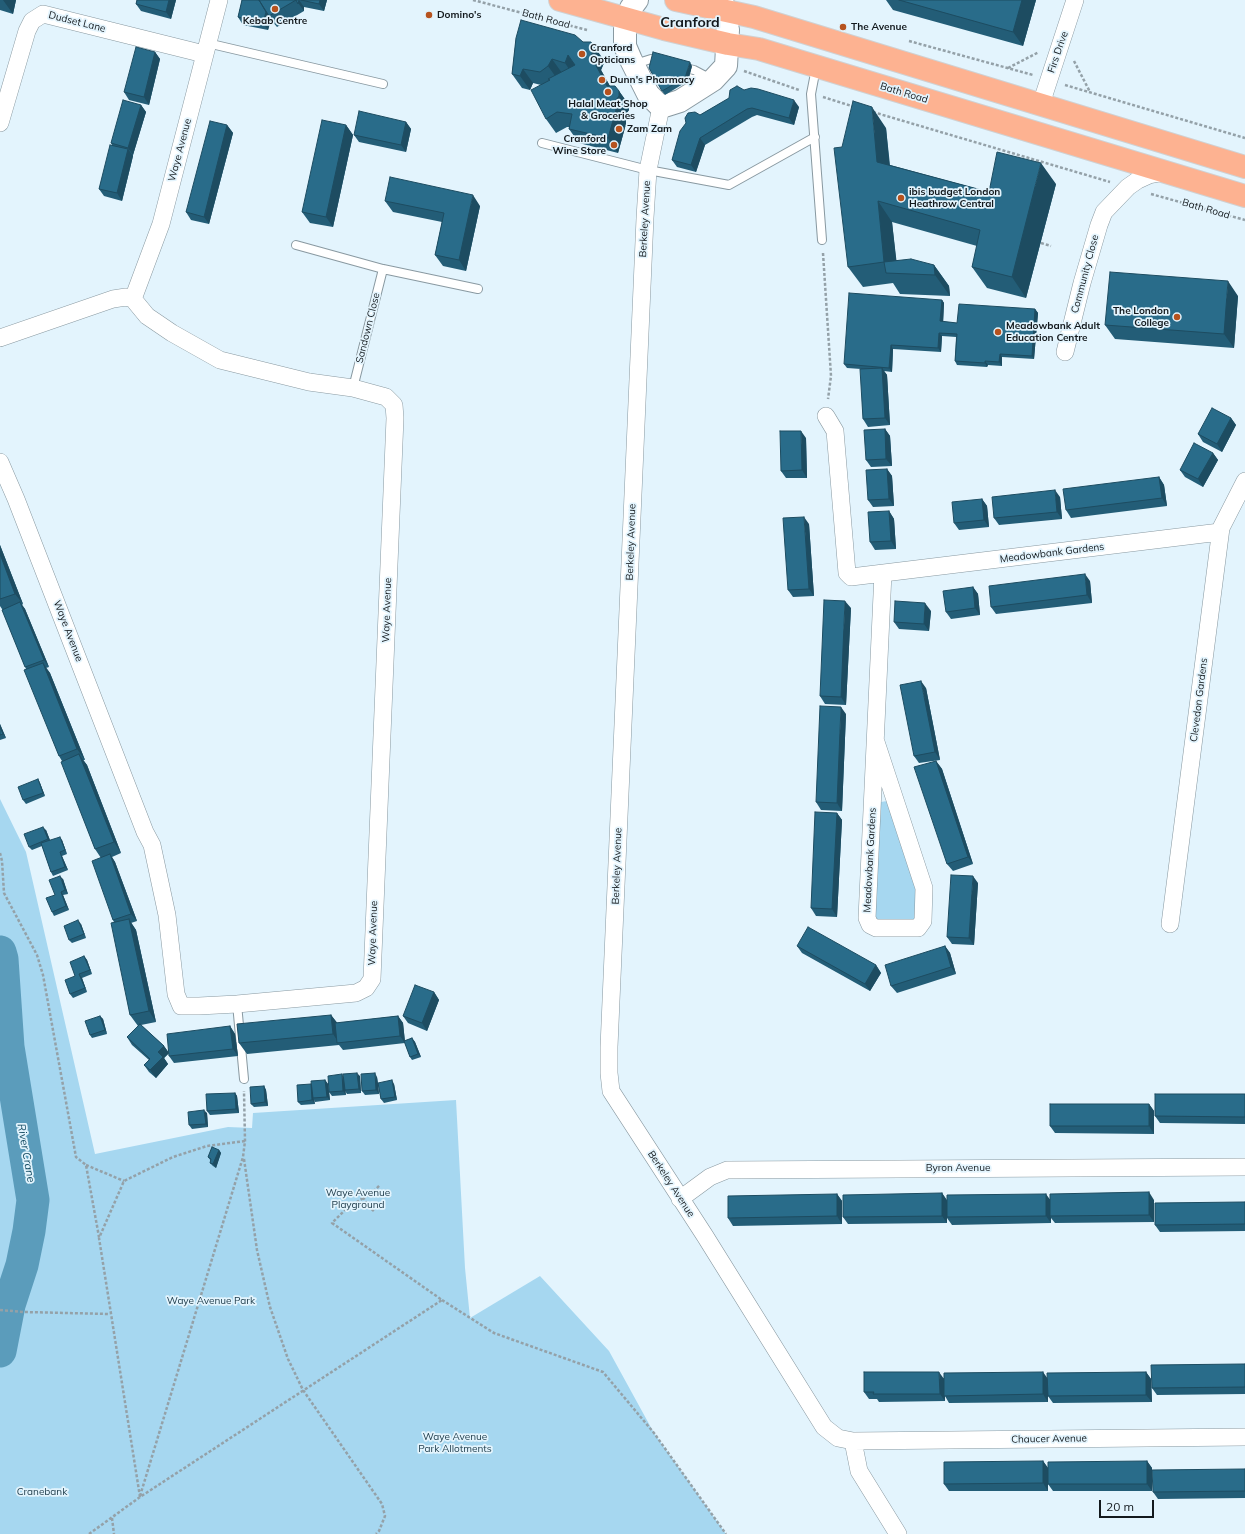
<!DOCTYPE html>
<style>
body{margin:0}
#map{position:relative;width:1245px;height:1534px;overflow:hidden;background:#e3f4fd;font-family:Mulish,sans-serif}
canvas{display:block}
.scale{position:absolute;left:1099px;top:1500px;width:55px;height:18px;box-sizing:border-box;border:2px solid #13191d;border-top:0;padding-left:5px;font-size:12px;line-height:14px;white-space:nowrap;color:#13191d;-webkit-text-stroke:3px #e3f4fd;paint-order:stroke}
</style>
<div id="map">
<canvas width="1245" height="1534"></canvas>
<div class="scale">20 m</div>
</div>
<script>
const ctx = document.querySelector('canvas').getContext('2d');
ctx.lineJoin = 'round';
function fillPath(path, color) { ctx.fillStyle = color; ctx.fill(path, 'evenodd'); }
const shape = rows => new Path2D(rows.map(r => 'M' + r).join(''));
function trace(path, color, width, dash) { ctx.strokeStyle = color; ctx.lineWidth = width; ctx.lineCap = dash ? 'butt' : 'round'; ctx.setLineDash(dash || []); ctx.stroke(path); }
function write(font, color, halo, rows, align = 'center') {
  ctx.font = font + ' Mulish,sans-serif'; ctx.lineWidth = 3.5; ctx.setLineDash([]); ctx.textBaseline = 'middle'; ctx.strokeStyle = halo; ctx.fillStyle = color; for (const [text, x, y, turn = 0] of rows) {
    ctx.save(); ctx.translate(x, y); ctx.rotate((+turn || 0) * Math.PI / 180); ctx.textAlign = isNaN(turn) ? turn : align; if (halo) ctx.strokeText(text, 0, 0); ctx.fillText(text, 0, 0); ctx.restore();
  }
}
const green = shape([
 [0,799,26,852,95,1154,228,1127,252,1128,253,1113,456,1100,465,1268,470,1318,540,1276,609,1351,654,1433,726,1534,0,1534],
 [887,801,916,889,917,900,914,920,881,922,875,918,881,802]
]);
const stream = shape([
 [0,1298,11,1300]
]);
const river = shape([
 [0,952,2,959,8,1047,33,1200,29,1231,22,1265,9,1305,0,1351]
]);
const path = shape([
 [473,0,587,30],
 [909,41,1033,75],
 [1074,61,1090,92],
 [1008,68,1039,52],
 [744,71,799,90],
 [1065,85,1245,138],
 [823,97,855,107],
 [873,112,1110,182],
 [1151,194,1245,220],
 [1041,243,1051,246],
 [823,253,831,376,828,399],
 [0,853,2,861,4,893,37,955,43,975,76,1157,86,1165,99,1237],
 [244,1159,257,1250,270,1307,288,1359,303,1390,382,1504,385,1516,379,1531,376,1534],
 [86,1165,124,1181],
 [343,1197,345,1210],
 [363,1197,368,1206,375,1212],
 [442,1300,494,1333,603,1372,654,1433,726,1534],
 [0,1310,24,1312,110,1314],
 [140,1496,243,1157,245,1141,244,1091],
 [140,1497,99,1238,124,1181,173,1157,207,1146,245,1141],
 [112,1518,114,1534],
 [89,1534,140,1497,442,1300,332,1223,345,1210,375,1190,380,1185]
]);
const lane = shape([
 [207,43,383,84],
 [635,64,651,59,662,62],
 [681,67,694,70,711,79],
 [816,68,811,94,822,240],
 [679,75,693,79,704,79],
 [542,143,648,170,729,185,815,137],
 [296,245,383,269,478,289],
 [353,388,383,269],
 [237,1004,244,1079]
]);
const street = shape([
 [1041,104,1075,0],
 [661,107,648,170,645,218,609,1047,609,1073,611,1091,705,1236,824,1427,838,1438,853,1441,1245,1437],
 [0,123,27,31,32,21,43,14,204,54],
 [0,338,113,299,126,297,133,299,161,224,219,0],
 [1065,352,1082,283,1099,225,1104,212,1128,187,1138,180,1149,175,1165,172],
 [826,416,835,431,847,573,851,577,1220,532],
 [0,462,16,499,145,832,152,845,167,915,176,994,181,1006,199,1006,237,1004,356,993,366,988,372,979,395,418,394,405,386,397,353,388,309,382,220,360,172,333,147,316,133,299],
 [876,742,924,888,923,921,918,928,876,928,870,925,867,918,883,573],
 [1170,924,1221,528,1245,481],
 [680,1199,710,1177,727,1170,1245,1167],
 [853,1441,859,1471,898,1534]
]);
const secondary = shape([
 [637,0,631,8,627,19,625,29,625,46,631,60,648,94,661,107,680,101,713,80,726,66,728,30,722,0]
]);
const highway = shape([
 [560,0,664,29,728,44,759,49,1245,196],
 [676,0,754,17,1245,167]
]);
const wall = shape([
 [0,0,16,0,13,14,0,10],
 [137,0,176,0,171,19,141,11,136,4],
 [242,0,327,0,324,11,304,7,304,11,277,27,271,20,268,30,243,25,238,17],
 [886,0,1036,0,1023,46,893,10],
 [516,38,601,56,604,63,601,70,610,86,619,91,629,105,629,110,626,114,626,124,618,153,579,143,569,129,569,127,567,127,556,133,546,119,541,85,533,83,530,90,522,88,512,74],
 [155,52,160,59,149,105,129,100,124,92],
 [692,66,688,81,665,95,662,91],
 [744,90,799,107,794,125,757,115,752,117,705,145,696,172,677,167,672,160,700,115],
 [141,105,146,112,133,155,133,156,122,201,104,196,99,189,112,145,111,143],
 [406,122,411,129,406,152,359,142,354,135],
 [227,125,233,133,209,224,191,220,186,212],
 [346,125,353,135,333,227,310,223,302,212],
 [886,128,890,165,989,192,1056,184,1026,298,987,288,972,267,977,246,892,222,896,260,934,265,949,286,950,296,900,294,893,283,863,287,848,267,842,147],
 [385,201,480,206,466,271,443,266,435,255,442,222,393,212],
 [1238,296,1234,348,1115,339,1105,325],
 [942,300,944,303,943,322,957,323,1035,309,1038,313,1034,359,1002,357,1002,366,988,365,987,367,957,365,955,361,956,337,942,336,941,352,893,349,892,372,884,371,887,375,890,425,868,427,863,419,861,369,847,368,844,364],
 [1231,418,1236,425,1222,452,1203,442,1198,434],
 [885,429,890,436,892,466,871,467,866,460],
 [806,438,807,478,786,478,781,471],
 [1213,453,1218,460,1203,487,1185,477,1180,470],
 [887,469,892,476,894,506,873,507,868,500],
 [1159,477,1164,485,1167,506,1071,518,1066,510],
 [1060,497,1062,519,999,525,994,518],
 [982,499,987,506,989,527,959,530,954,523],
 [889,511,894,519,896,549,875,550,870,542],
 [809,524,814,596,793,597,788,590],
 [0,545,23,604,22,605,25,609,49,667,46,668,50,673,85,760,83,760,87,765,121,853,112,857,115,862,137,921,131,923,136,930,156,1022,141,1025,164,1046,169,1053,164,1058,168,1064,156,1078,149,1072,144,1065,149,1060,132,1045,127,1037,138,1026,130,1015,114,922,113,920,101,858,95,849,62,761,59,756,26,669,2,609,0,606],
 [1090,581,1092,603,996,614,991,607],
 [973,587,978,594,980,615,951,619,946,612],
 [851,608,846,705,825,704,820,696],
 [931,611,929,631,899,629,894,622],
 [926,688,940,760,919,763,914,756],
 [846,714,842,811,821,810,816,802],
 [0,724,6,738,0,740],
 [936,761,942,769,973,864,953,871,947,864],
 [38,779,40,783,45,796,26,804,23,800],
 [837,813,842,820,837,917,816,916,811,908],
 [46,830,50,840,62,840,67,854,62,856,68,870,53,876,51,872,42,846,32,850,29,847],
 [63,879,68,894,63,895,69,910,54,916,52,912],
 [978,883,974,945,952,944,947,937],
 [81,924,86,938,72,943,69,940],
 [797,946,876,965,881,973,870,991,802,953],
 [945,946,950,953,956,974,897,993,891,986],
 [84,956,87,960,92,974,82,978,87,992,73,998,70,994,75,976],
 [434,992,439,1000,427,1031,408,1023,403,1016],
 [331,1015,337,1023,398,1016,403,1023,405,1041,412,1038,415,1042,421,1057,412,1060,410,1057,405,1043,343,1050,339,1045,247,1054,239,1043],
 [100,1016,103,1019,107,1034,92,1038,90,1035],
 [230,1026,235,1034,238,1056,174,1063,169,1056],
 [360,1076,361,1093,347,1094,345,1091,346,1095,332,1096,329,1092,344,1077],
 [377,1077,378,1083,394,1084,397,1100,384,1103,381,1099,378,1083,379,1094,365,1095,362,1091],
 [325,1080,328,1084,330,1100,315,1102,314,1100,315,1104,301,1105,298,1102,312,1086],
 [264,1086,266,1090,268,1106,254,1107,251,1104],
 [235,1093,237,1096,239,1113,210,1115,207,1111],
 [1245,1094,1245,1124,1160,1123,1155,1116],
 [1149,1104,1154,1111,1154,1134,1055,1133,1050,1126],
 [207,1113,208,1127,192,1129,189,1125],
 [219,1150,221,1153,216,1168,213,1166,210,1163,211,1161,208,1157],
 [942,1193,947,1200,1050,1199,1154,1200,1154,1222,1055,1223,1051,1218,1051,1223,952,1225,947,1218,947,1223,848,1224,843,1217],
 [837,1194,842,1201,842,1224,733,1226,728,1218],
 [1245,1202,1245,1231,1160,1232,1155,1225],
 [1245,1364,1245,1394,1157,1395,1152,1388],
 [1146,1372,1151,1379,1152,1402,1053,1403,1048,1396,1048,1402,949,1403,945,1396,945,1401,879,1402,877,1399,869,1399,864,1392,944,1378,1047,1379],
 [1043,1461,1048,1468,1048,1491,949,1491,944,1484],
 [1147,1461,1152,1468,1152,1491,1053,1491,1048,1484],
 [1245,1469,1245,1498,1158,1499,1153,1492]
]);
const shadedWall = shape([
 [3,0,16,0,13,14],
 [169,0,176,0,171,19,166,12],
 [296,0,299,0,304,7,304,11],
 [320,0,327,0,324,11,319,4],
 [1022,0,1036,0,1023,46,1013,32],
 [267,11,271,20,268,30,263,23],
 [591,42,601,56,604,63,601,70,617,99,619,91,629,105,629,110,626,114,626,124,618,153,608,138,607,86,591,56],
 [155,52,160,59,149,105,144,97],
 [568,55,578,69,575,78,565,63],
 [552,59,562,73,558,80,548,66],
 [690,62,692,66,688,81,685,78],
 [523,69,533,83,530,90,520,76],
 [794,100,799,107,794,125,789,118],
 [141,105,146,112,133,155,128,148],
 [872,107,886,128,891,182,877,162],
 [406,122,411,129,406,152,401,145],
 [227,125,233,133,209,224,204,217],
 [346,125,353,135,333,227,326,217],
 [700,138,705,145,696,172,691,165],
 [128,149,133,156,122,201,117,193],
 [1041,163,1056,184,1026,298,1012,277],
 [473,195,480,206,466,271,459,260],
 [878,201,892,222,898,274,884,262],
 [934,265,949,286,950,296,935,275],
 [1228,281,1238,296,1234,348,1224,334],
 [942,300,944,303,943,325,940,321],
 [1035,309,1038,313,1034,359,1032,356],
 [939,333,942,336,941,352,938,348],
 [891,345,893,349,892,372,889,368],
 [1000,354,1002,357,1002,366,999,362],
 [985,361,988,365,987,367,985,363],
 [882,368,887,375,890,425,885,418],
 [1231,418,1236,425,1222,452,1217,444],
 [885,429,890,436,892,466,886,459],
 [801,431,806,438,807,478,802,470],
 [1213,453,1218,460,1203,487,1198,479],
 [887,469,892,476,894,506,889,499],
 [1159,477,1164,485,1167,506,1162,498],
 [1055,490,1060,497,1062,519,1057,512],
 [982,499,987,506,989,527,984,520],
 [889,511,894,519,896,549,891,541],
 [804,517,809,524,814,596,809,589],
 [0,545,23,604,15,594,0,554],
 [1085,574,1090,581,1092,603,1087,595],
 [973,587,978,594,980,615,975,608],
 [845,601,851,608,846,705,841,697],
 [20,602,25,609,49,667,44,660],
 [925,603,931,611,929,631,924,624],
 [43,663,50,673,85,760,77,749],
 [921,681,926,688,940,760,935,752],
 [841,707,846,714,842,811,837,803],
 [0,724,6,738,3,734,0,727],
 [79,754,87,765,121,853,114,842],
 [936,761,942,769,973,864,968,857],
 [38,779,40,783,45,796,43,793],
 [837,813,842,820,837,917,832,909],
 [43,827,46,830,51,843,48,839],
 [60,837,62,840,67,854,65,850],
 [60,852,62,856,68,870,65,867],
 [110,854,115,862,137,921,131,914],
 [60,876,63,879,68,894,65,890],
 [973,876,978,883,974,945,969,938],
 [61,892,63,895,69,910,66,906],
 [129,919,136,930,156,1022,149,1011],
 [78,920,81,924,86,938,84,934],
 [945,946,950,953,956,974,951,967],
 [84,956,87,960,92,974,90,970],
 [876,965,881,973,870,991,865,984],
 [79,974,82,978,87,992,85,988],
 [434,992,439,1000,427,1031,422,1023],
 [331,1015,339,1025,339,1043,333,1034],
 [100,1016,103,1019,107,1034,105,1030],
 [398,1016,403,1023,405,1043,400,1036],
 [230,1026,235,1034,238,1056,233,1049],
 [412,1038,415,1042,421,1057,418,1054],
 [164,1046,169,1053,164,1058,168,1064,156,1078,150,1070,158,1052],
 [357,1073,360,1076,361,1093,359,1089],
 [375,1073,377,1077,379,1094,376,1090],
 [342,1074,344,1078,346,1095,343,1091],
 [325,1080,328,1084,330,1100,327,1097],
 [392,1080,394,1084,397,1100,395,1097],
 [311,1084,313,1088,313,1098,314,1100,315,1104,312,1100],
 [264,1086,266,1090,268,1106,265,1102],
 [235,1093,237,1096,239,1113,236,1109],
 [1149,1104,1154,1111,1154,1134,1149,1126],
 [204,1110,207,1113,208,1127,206,1124],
 [219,1150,221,1153,216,1168,213,1164],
 [1149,1192,1154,1200,1154,1222,1149,1215],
 [942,1193,947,1201,947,1223,942,1216],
 [837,1194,842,1201,842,1224,837,1216],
 [1046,1194,1051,1201,1050,1216,1051,1218,1051,1223,1046,1216],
 [939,1372,944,1379,945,1401,940,1394],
 [1043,1372,1048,1379,1048,1402,1043,1394],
 [1146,1372,1151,1379,1152,1402,1146,1395],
 [1043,1461,1048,1468,1048,1491,1043,1483],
 [1147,1461,1152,1468,1152,1491,1147,1484]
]);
const building = shape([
 [137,0,169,0,166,12,136,4,137,0],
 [242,0,259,0,266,12,263,23,238,17,242,0],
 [259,0,296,0,269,16,259,0],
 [296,0,299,0,298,4,296,0],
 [301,0,320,0,319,4,301,0],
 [899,0,1022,0,1013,32,899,0],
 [521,20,575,35,583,42,591,42,594,49,591,56,607,86,615,86,619,91,619,96,616,100,616,110,608,138,569,129,572,114,557,112,546,119,531,90,550,80,548,79,575,65,568,55,565,63,552,59,548,66,540,72,523,69,520,76,512,74,516,38,521,20],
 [136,47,155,52,144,97,124,92,136,47],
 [653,52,690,62,685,78,662,91,649,68,653,52],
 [737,86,744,90,751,88,758,89,794,100,789,118,752,108,747,109,700,138,691,165,672,160,680,131,686,123,685,118,688,113,695,112,700,115,729,98,730,90,737,86],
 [123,100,141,105,128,148,111,143,123,100],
 [853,101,872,107,877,162,989,192,997,152,1041,163,1012,277,972,267,980,230,878,201,884,262,848,267,834,148,842,147,853,101],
 [359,111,406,122,401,145,354,135,359,111],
 [322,120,346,125,326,217,302,212,322,120],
 [210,121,227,125,204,217,186,212,210,121],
 [110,145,128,149,117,193,99,189,110,145],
 [390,177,473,195,459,260,435,255,444,213,385,201,390,177],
 [911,259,934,265,935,275,886,273,884,262,911,259],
 [1110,272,1228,281,1224,334,1105,325,1110,272],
 [849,293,942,300,940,321,957,323,959,304,1035,309,1032,356,1000,354,999,362,985,361,985,363,955,361,957,334,939,333,938,348,891,345,889,368,844,364,849,293],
 [882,368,885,418,863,419,860,369,882,368],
 [1212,408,1231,418,1217,444,1198,434,1212,408],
 [885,429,886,459,866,460,864,430,885,429],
 [780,431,801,431,802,470,781,471,780,431],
 [1194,443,1213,453,1198,479,1180,470,1194,443],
 [887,469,889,499,868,500,866,470,887,469],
 [1159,477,1162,498,1066,510,1063,489,1159,477],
 [1055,490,1057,512,994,518,992,497,1055,490],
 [982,499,984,520,954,523,952,502,982,499],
 [889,511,891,541,870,542,868,512,889,511],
 [804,517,809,589,788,590,783,518,804,517],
 [0,554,15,594,0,599,0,554],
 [1085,574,1087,595,991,607,989,586,1085,574],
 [973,587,975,608,946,612,943,591,973,587],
 [824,600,845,601,841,697,820,696,824,600],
 [895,601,925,603,924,624,894,622,895,601],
 [20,602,44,660,25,667,2,610,20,602],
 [43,663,77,749,59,756,24,670,43,663],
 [921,681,935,752,914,756,900,685,921,681],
 [820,706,841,707,837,803,816,802,820,706],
 [0,727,3,734,0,735,0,727],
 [79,754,114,842,95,849,61,762,79,754],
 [936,761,968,857,947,864,914,767,936,761],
 [38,779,43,793,23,800,18,787,38,779],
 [815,812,837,813,832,909,811,908,815,812],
 [43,827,48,839,29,847,24,834,43,827],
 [60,837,65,850,60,852,65,867,51,872,41,843,60,837],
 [110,854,131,914,113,920,92,861,110,854],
 [951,875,973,876,969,938,947,937,951,875],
 [60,876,65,890,61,892,66,906,52,912,46,898,55,895,49,880,60,876],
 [129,919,149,1011,130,1015,111,923,129,919],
 [78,920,84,934,69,940,64,926,78,920],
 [808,927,876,965,865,984,797,946,808,927],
 [945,946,951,967,891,986,885,965,945,946],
 [84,956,90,970,79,974,85,988,70,994,65,980,75,976,70,962,84,956],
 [415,985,434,992,422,1023,403,1016,415,985],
 [331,1015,333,1034,239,1043,237,1024,331,1015],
 [100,1016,105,1030,90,1035,85,1021,100,1016],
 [398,1016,400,1036,337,1043,335,1023,398,1016],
 [140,1024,164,1046,158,1052,163,1057,150,1070,144,1065,150,1059,127,1037,140,1024],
 [230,1026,233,1049,169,1056,167,1034,230,1026],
 [412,1038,418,1054,410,1057,404,1041,412,1038],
 [357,1073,359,1089,345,1090,343,1074,357,1073],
 [375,1073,376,1090,362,1091,361,1074,375,1073],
 [342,1074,343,1091,329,1092,328,1076,342,1074],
 [325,1080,327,1097,313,1098,311,1081,325,1080],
 [392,1080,395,1097,381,1099,378,1083,392,1080],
 [311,1084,312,1100,298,1102,297,1085,311,1084],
 [264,1086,265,1102,251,1104,250,1087,264,1086],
 [235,1093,236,1109,207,1111,206,1094,235,1093],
 [1155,1094,1245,1094,1245,1117,1155,1116,1155,1094],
 [1050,1104,1149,1104,1149,1126,1050,1126,1050,1104],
 [204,1110,206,1124,189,1125,188,1112,204,1110],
 [212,1147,219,1150,213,1164,210,1163,211,1159,208,1157,212,1147],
 [1149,1192,1149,1215,1050,1216,1050,1194,1149,1192],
 [942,1193,942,1216,843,1217,843,1195,942,1193],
 [837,1194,837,1216,728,1218,728,1196,837,1194],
 [1046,1194,1046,1216,947,1217,947,1195,1046,1194],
 [1245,1202,1245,1224,1155,1225,1155,1203,1245,1202],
 [1245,1364,1245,1387,1152,1388,1151,1365,1245,1364],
 [864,1372,939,1372,940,1394,873,1394,874,1392,864,1392,864,1372],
 [1043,1372,1043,1394,944,1396,944,1373,1043,1372],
 [1146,1372,1146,1395,1048,1396,1047,1373,1146,1372],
 [1043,1461,1043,1483,944,1484,944,1462,1043,1461],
 [1147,1461,1147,1484,1048,1484,1048,1462,1147,1461],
 [1245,1469,1245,1491,1153,1492,1152,1470,1245,1469]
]);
const markers = [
 [275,9,4,"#b6521e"],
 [429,15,4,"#b6521e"],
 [843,27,4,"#b6521e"],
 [582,54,4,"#b6521e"],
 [602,80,4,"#b6521e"],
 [608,92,4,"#b6521e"],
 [619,129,4,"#b6521e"],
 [614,145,4,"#b6521e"],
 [901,198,4,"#b6521e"],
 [1177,317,4,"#b6521e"],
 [998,332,4,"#b6521e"]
];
const poiNames = [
 ["Domino's",437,15],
 ["Kebab Centre",275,21,"center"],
 ["The Avenue",851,27],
 ["Cranford",590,48],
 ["Opticians",590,60],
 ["Dunn's Pharmacy",610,80],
 ["Halal Meat Shop",608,104,"center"],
 ["& Groceries",608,116,"center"],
 ["Zam Zam",627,129],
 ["Cranford",606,139,"right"],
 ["Wine Store",606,151,"right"],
 ["ibis budget London",909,192],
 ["Heathrow Central",909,204],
 ["The London",1169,311,"right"],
 ["College",1169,323,"right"],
 ["Meadowbank Adult",1006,326],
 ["Education Centre",1006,338]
];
const streetNames = [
 ["Bath Road",546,19,15],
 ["Dudset Lane",77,22,14],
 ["Firs Drive",1058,52,-71],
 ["Bath Road",904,93,17],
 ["Waye Avenue",180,150,-75],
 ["Bath Road",1206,209,16],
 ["Berkeley Avenue",645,219,-87],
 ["Community Close",1085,274,-75],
 ["Sandown Close",368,328,-76],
 ["Berkeley Avenue",631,542,-88],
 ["Meadowbank Gardens",1052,553,-7],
 ["Waye Avenue",387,610,-88],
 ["Waye Avenue",68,631,69],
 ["Clevedon Gardens",1199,700,-83],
 ["Meadowbank Gardens",870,860,-87],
 ["Berkeley Avenue",617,866,-88],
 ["Waye Avenue",373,933,-88],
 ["Byron Avenue",958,1168],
 ["Berkeley Avenue",671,1184,57],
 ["Chaucer Avenue",1049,1439,-1]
];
const parkNames = [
 ["Waye Avenue",358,1193],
 ["Playground",358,1205],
 ["Waye Avenue Park",211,1301],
 ["Waye Avenue",455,1437],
 ["Park Allotments",455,1449],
 ["Cranebank",42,1492]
];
const waterNames = [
 ["River Crane",26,1153,80]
];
const districtNames = [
 ["Cranford",690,23]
];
fillPath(green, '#a6d7f0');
trace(stream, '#5b9cbb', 5.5);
trace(river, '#5b9cbb', 33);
trace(lane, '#8999a1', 10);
trace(street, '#8999a1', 18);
trace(secondary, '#8999a1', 24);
trace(highway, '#d0d1d2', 24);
trace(path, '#94a1a8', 2.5, [3, 2]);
trace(lane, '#fff', 8);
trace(street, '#fff', 17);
trace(secondary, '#fff', 22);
trace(highway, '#fdb291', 22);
fillPath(wall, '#235d77');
fillPath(shadedWall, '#1d4c61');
fillPath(building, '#296c8a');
trace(building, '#1d4c61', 1);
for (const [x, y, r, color] of markers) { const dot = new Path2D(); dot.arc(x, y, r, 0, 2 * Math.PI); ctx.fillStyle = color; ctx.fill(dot); trace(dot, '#e3f4fd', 1.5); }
write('bold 10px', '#13191d', '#e3f4fd', poiNames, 'left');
write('10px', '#13191d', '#e3f4fd', streetNames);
write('10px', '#193746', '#e3f4fd', parkNames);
write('italic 11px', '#154b62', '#e3f4fd', waterNames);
write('bold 14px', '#13191d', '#e3f4fd', districtNames);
</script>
